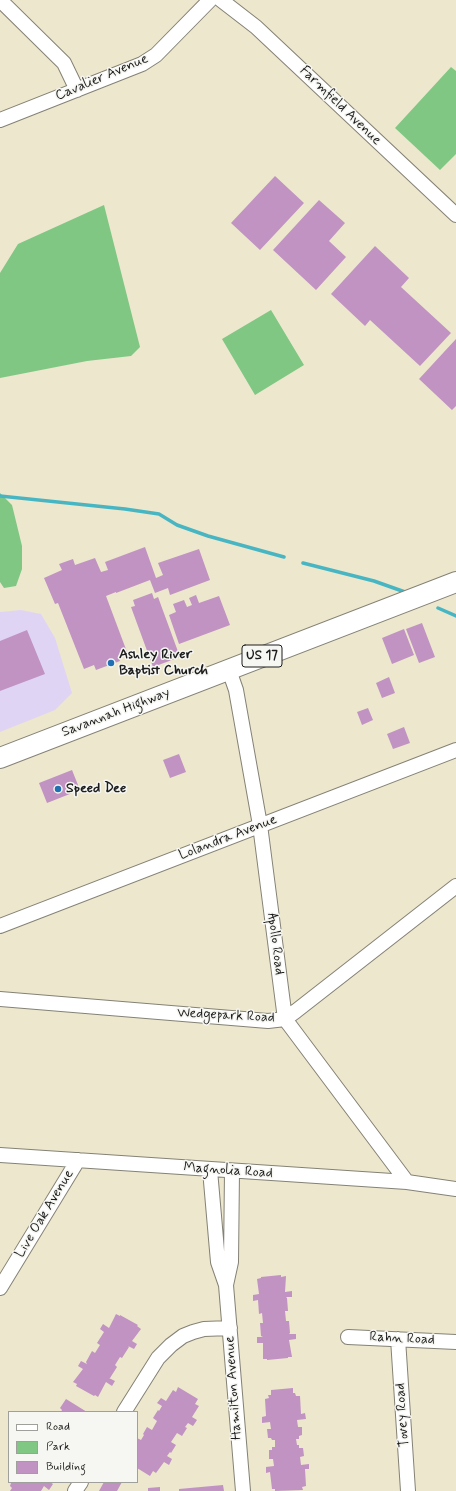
<!DOCTYPE html>
<style>
body{margin:0}
#map{position:relative;width:456px;height:1491px;overflow:hidden;background:#ede7ce;font-family:Mynerve,sans-serif}
canvas{display:block}
.legend{position:absolute;left:8px;top:1411px;width:130px;height:72px;box-sizing:border-box;background:#f6f6f2;border:1px solid #9f9f9c;margin:0;padding:5px 7px;list-style:none;font-size:12px;color:#1c1c1c}
.legend li{display:flex;align-items:center;gap:8px;height:20px}
.legend b{width:20px;border:1px solid #9f9f9c}
</style>
<div id="map">
<canvas width="456" height="1491"></canvas>
<ul class="legend">
<li><b style="height:5px;background:#fff"></b>Road</li>
<li><b style="height:11px;background:#7fc783"></b>Park</li>
<li><b style="height:11px;background:#c093c2"></b>Building</li>
</ul>
</div>
<script>
const ctx = document.querySelector('canvas').getContext('2d');
ctx.lineJoin = 'round';
function fillPath(path, color) { ctx.fillStyle = color; ctx.fill(path, 'evenodd'); }
const shape = rows => new Path2D(rows.map(r => 'M' + r).join(''));
function trace(path, color, width, dash) { ctx.strokeStyle = color; ctx.lineWidth = width; ctx.lineCap = dash ? 'butt' : 'round'; ctx.setLineDash(dash || []); ctx.stroke(path); }
function write(font, color, halo, rows, align = 'center') {
  ctx.font = font + ' Mynerve,sans-serif'; ctx.lineWidth = 3; ctx.setLineDash([]); ctx.textBaseline = 'middle'; ctx.strokeStyle = halo; ctx.fillStyle = color; for (const [text, x, y, turn = 0] of rows) {
    ctx.save(); ctx.translate(x, y); ctx.rotate((+turn || 0) * Math.PI / 180); ctx.textAlign = isNaN(turn) ? turn : align; if (halo) ctx.strokeText(text, 0, 0); ctx.fillText(text, 0, 0); ctx.restore();
  }
}
const built = shape([
 [21,610,41,614,55,638,72,693,55,710,0,732,0,612]
]);
const green = shape([
 [451,67,456,71,456,154,440,170,395,128],
 [104,205,140,347,131,356,87,361,0,378,0,273,18,244],
 [271,310,304,365,255,395,222,339],
 [0,493,12,505,22,546,22,569,16,586,4,588,0,582]
]);
const stream = shape([
 [0,496,125,509,159,514,177,525,208,536,284,557],
 [303,563,374,581,405,592],
 [438,608,456,616]
]);
const building = shape([
 [275,176,304,203,260,250,231,223],
 [319,200,345,223,329,241,346,257,316,290,273,250],
 [375,246,409,278,401,287,451,333,420,366,370,320,365,326,331,294],
 [456,339,456,406,452,410,419,379],
 [145,547,156,578,163,575,158,563,199,549,210,580,170,595,168,588,155,593,150,580,116,593,116,592,106,596,127,652,118,656,120,661,96,670,94,665,84,669,58,603,55,604,44,578,62,570,59,564,73,559,75,565,95,558,101,572,108,570,105,562],
 [152,593,154,599,158,597,180,657,153,667,131,607,135,606,133,600],
 [196,595,199,603,219,596,230,625,179,644,169,615,176,612,173,604,184,600,187,607,192,605,189,598],
 [422,623,435,657,419,663,406,629],
 [404,629,414,655,392,664,382,638],
 [27,630,45,674,0,691,0,641],
 [389,677,395,693,382,698,376,683],
 [368,708,373,720,362,725,357,712],
 [404,727,410,743,393,749,387,734],
 [179,754,186,772,170,778,163,760],
 [72,770,80,790,47,803,39,783],
 [281,1275,281,1277,286,1276,285,1292,292,1291,292,1297,286,1297,287,1298,288,1311,285,1311,286,1321,289,1321,290,1333,289,1334,296,1334,296,1339,289,1340,292,1357,288,1357,288,1358,267,1360,267,1359,263,1359,263,1343,257,1343,257,1337,263,1337,261,1336,260,1323,263,1323,262,1313,259,1314,258,1300,253,1301,253,1295,259,1294,257,1279,261,1278,261,1277],
 [116,1314,120,1316,120,1315,138,1325,137,1326,141,1329,132,1341,137,1344,134,1349,128,1346,129,1347,122,1358,120,1357,115,1365,117,1367,110,1378,109,1378,115,1381,112,1386,106,1382,98,1397,95,1395,94,1396,76,1386,77,1384,73,1382,83,1369,78,1366,81,1361,87,1364,86,1362,92,1351,95,1353,100,1345,97,1343,104,1332,100,1329,103,1324,109,1328],
 [178,1387,198,1399,195,1404,199,1406,192,1417,197,1420,193,1426,188,1423,185,1427,187,1428,182,1436,177,1433,171,1442,176,1445,171,1453,170,1452,167,1456,172,1459,169,1465,164,1462,156,1473,153,1471,150,1476,137,1468,137,1438,141,1440,144,1435,143,1434,147,1427,152,1430,157,1421,153,1418,158,1410,159,1411,162,1406,157,1403,161,1398,166,1401,173,1390,176,1392],
 [293,1388,293,1393,295,1393,296,1396,300,1396,301,1414,305,1413,306,1419,297,1420,298,1427,302,1427,302,1435,299,1436,299,1439,296,1439,297,1445,299,1445,299,1448,303,1448,304,1456,300,1457,301,1465,309,1464,309,1469,305,1469,306,1486,302,1487,303,1490,275,1491,275,1489,272,1489,270,1472,266,1473,266,1467,274,1466,273,1459,269,1459,269,1450,272,1450,272,1447,275,1447,275,1440,272,1440,271,1438,268,1438,267,1429,271,1429,270,1422,262,1423,262,1417,266,1416,265,1399,269,1398,268,1395,271,1395,271,1390],
 [66,1399,87,1412,61,1412,62,1410,60,1408],
 [9,1482,50,1482,53,1484,49,1490,44,1486,41,1491,10,1491,12,1488,10,1486,11,1483],
 [104,1482,122,1482,117,1491,99,1491],
 [223,1485,224,1491,179,1491,179,1489],
 [160,1487,160,1491,148,1491,148,1488]
]);
const minor = shape([
 [0,0,64,63,77,90],
 [221,0,256,27,456,215],
 [0,120,142,64,156,55,210,0],
 [229,670,236,690,260,825,285,1019,407,1182],
 [0,926,456,750],
 [0,999,268,1021,285,1019,296,1011,456,886],
 [0,1155,407,1182,456,1189],
 [210,1170,218,1262,226,1285,231,1262,232,1171],
 [226,1285,243,1491],
 [0,1288,78,1160],
 [348,1337,456,1342],
 [398,1339,408,1491],
 [124,1412,158,1358,171,1345,183,1336,193,1332,204,1329,230,1328],
 [75,1491,81,1482]
]);
const highway = shape([
 [0,758,456,582]
]);
const markers = [
 [111,663,4,"#1f6fb2"],
 [58,789,4,"#1f6fb2"]
];
const shields = [
 [262,656,40]
];
const shieldNames = [
 ["US 17",262,656]
];
const streetNames = [
 ["Cavalier Avenue",102,78,-23],
 ["Farmfield Avenue",340,106,44],
 ["Savannah Highway",116,713,-21],
 ["Lolandra Avenue",228,838,-21],
 ["Apollo Road",275,944,83],
 ["Wedgepark Road",226,1016,3],
 ["Magnolia Road",228,1171,4],
 ["Live Oak Avenue",45,1214,-59],
 ["Rahn Road",402,1339,3],
 ["Hamilton Avenue",234,1388,-94],
 ["Tovey Road",403,1415,-94]
];
const poiNames = [
 ["Ashley River",119,655],
 ["Baptist Church",119,671],
 ["Speed Dee",66,789]
];
fillPath(built, '#e0d4f4');
fillPath(green, '#7fc783');
trace(stream, '#48b6c2', 3.5);
fillPath(building, '#c093c2');
trace(minor, '#848275', 16);
trace(highway, '#848275', 22);
trace(minor, '#fff', 14);
trace(highway, '#fff', 20);
for (const [x, y, r, color] of markers) { const dot = new Path2D(); dot.arc(x, y, r, 0, 2 * Math.PI); ctx.fillStyle = color; ctx.fill(dot); trace(dot, '#f6f6f2', 1.5); }
for (const [x, y, w] of shields) { const box = new Path2D(); box.roundRect(x - w / 2, y - 11, w, 22, 3); ctx.fillStyle = '#f6f6f2'; ctx.fill(box); trace(box, '#1c1c1c', 1); }
write('bold 13px', '#1c1c1c', null, shieldNames);
write('14px', '#1c1c1c', '#f6f6f2', streetNames);
write('bold 14px', '#1c1c1c', '#f6f6f2', poiNames, 'left');
</script>
